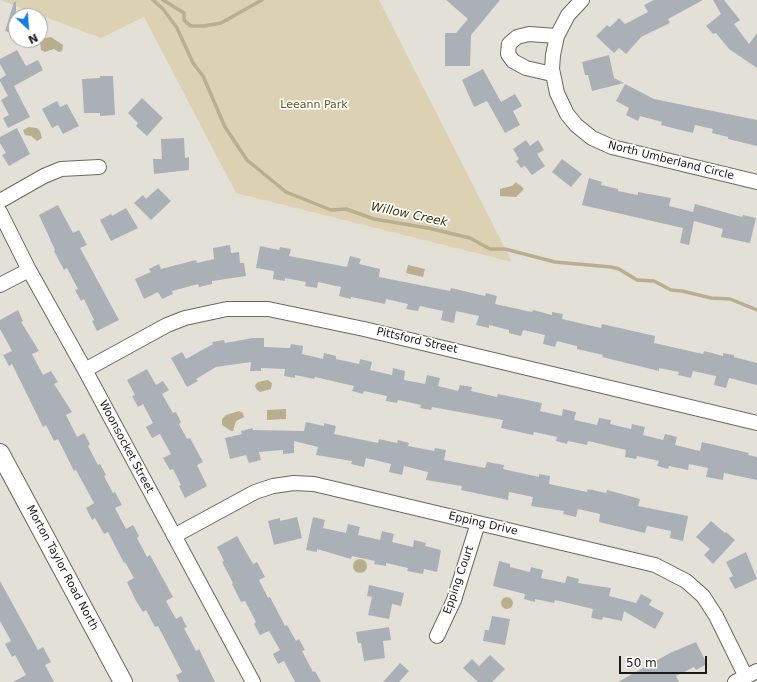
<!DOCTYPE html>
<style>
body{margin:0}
#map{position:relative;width:757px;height:682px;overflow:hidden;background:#e3e0d8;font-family:"DejaVu Sans",sans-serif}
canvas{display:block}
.north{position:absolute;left:8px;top:8px;width:40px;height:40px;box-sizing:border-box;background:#fff;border:1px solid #a3a3a2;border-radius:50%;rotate:154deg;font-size:11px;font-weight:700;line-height:16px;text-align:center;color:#1a1916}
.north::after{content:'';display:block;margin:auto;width:14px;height:18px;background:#147ae2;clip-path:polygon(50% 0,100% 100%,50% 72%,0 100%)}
.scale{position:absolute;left:619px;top:656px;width:88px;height:18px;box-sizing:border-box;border:2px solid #1a1916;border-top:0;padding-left:5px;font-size:12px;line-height:14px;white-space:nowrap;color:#1a1916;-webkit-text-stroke:3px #fff;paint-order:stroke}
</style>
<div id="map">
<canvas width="757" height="682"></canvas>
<div class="north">N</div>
<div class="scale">50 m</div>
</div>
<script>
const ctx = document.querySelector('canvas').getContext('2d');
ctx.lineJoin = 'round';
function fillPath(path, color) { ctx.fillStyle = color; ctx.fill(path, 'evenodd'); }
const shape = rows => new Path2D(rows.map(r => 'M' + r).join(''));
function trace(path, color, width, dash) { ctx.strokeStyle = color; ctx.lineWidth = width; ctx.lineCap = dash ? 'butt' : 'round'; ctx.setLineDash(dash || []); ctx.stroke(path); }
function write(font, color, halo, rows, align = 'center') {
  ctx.font = font + ' "DejaVu Sans",sans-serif'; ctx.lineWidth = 3.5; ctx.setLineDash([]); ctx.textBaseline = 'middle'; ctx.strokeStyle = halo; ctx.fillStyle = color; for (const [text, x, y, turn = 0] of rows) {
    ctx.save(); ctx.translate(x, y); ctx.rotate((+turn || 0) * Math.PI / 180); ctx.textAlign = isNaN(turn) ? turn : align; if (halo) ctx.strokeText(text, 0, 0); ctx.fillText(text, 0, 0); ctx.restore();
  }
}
const green = shape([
 [0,0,379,0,512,262,236,193,144,17,101,38]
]);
const water = shape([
 [51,37,63,45,62,51,59,52,54,49,45,52,41,50,40,42,45,38],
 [29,127,37,128,40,131,42,138,37,141,31,136,25,135,23,130],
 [516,182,519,185,521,184,520,185,524,189,516,197,500,196,500,189,512,186],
 [408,265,425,269,423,277,406,273],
 [268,380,272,383,271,389,260,392,256,389,255,385,258,382],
 [286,409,286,419,267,420,267,410],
 [239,411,243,413,244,417,236,421,233,431,231,431,222,425,222,419,226,415],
 '353 566a7 7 0 1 1 14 0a7 7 0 1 1-14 0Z',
 '501 603a6 6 0 1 1 12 0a6 6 0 1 1-12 0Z'
]);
const stream = shape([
 [153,0,163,9,177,28,193,63,203,76,225,127,247,160,286,192,331,210,346,209,374,219,428,228,470,238,490,249,505,249,555,262,611,267,619,269,637,280,654,281,671,290,682,291,711,298,730,299,757,310],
 [163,0,184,13,184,20,187,23,191,26,204,26,221,23,262,0]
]);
const building = shape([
 [446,0,500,0,471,35,470,66,445,66,445,33,456,33,468,19],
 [654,0,703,0,668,19,670,23,641,37,626,54,619,48,614,53,596,36,607,25,610,27,619,18,625,24,648,12,644,5],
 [713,0,724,0,740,20,734,24,749,44,757,33,757,68,729,49,716,33,713,34,706,26,721,14],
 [14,2,16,2,16,34,5,31],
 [17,50,26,66,38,60,43,70,14,86,30,117,8,128,3,118,9,115,1,100,8,96,0,81,0,79,6,75,0,64,0,59],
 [609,55,614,78,624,83,592,91,588,75,585,75,582,62],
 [483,69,501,102,515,94,522,106,513,111,520,125,505,133,487,101,474,107,462,80],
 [100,76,113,76,115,115,100,116,100,113,84,113,82,79,100,78],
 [625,84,654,99,757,120,757,146,728,139,728,137,712,133,713,129,695,125,693,133,661,125,662,122,640,116,638,121,626,115,629,108,616,101],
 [142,98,163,118,147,136,136,126,138,123,128,113],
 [57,101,60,107,67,104,79,126,63,134,58,125,52,128,42,109],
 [17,128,30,154,9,166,2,155,6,153,0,143,0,137],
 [184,138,185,158,189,157,189,170,154,174,153,159,162,159,161,139],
 [526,140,530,146,538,140,544,150,537,154,545,166,532,175,525,166,521,168,516,161,519,159,513,149],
 [562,159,582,174,571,187,552,172],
 [589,178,602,182,601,185,618,189,618,191,638,195,638,192,671,198,669,206,693,212,695,204,742,217,743,215,756,218,750,243,721,237,723,229,694,221,689,245,680,243,683,228,582,205],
 [158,188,171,201,151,220,134,203,143,195,146,199],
 [58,205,73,233,79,230,87,245,80,248,119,320,97,331,92,321,94,320,84,299,81,301,75,290,78,289,67,268,64,270,54,251,55,250,39,215],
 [126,208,138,228,111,241,100,220,111,214,112,216],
 [230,245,231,253,239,252,240,263,244,263,246,276,212,281,212,284,199,287,198,284,172,291,173,294,162,299,158,292,144,299,135,279,151,272,149,269,159,264,161,269,196,260,197,263,214,259,213,248],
 [260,246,279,250,280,247,291,249,289,256,347,267,350,256,361,259,359,264,380,269,379,277,450,291,451,288,485,296,486,293,497,296,495,304,532,312,533,310,552,315,552,312,563,314,562,319,601,328,602,324,655,336,654,343,703,354,704,351,723,356,723,353,734,355,734,357,757,363,757,385,729,378,726,388,714,385,716,376,693,371,691,378,678,375,679,372,659,368,659,371,602,357,603,355,577,349,577,346,557,341,555,347,543,344,545,335,523,330,521,336,509,333,509,330,489,325,489,328,476,325,479,316,456,311,454,323,441,320,443,311,420,306,418,311,406,309,408,304,386,299,385,304,351,297,351,299,339,296,341,287,318,282,317,288,305,286,306,282,285,278,285,281,273,279,274,271,256,268],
 [18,310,23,321,21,322,39,351,32,354,43,375,51,371,58,382,54,384,72,412,66,415,77,437,84,433,90,444,88,446,98,465,100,464,106,475,104,476,113,493,115,492,122,505,115,508,126,529,133,525,139,536,137,538,147,557,150,555,173,597,166,601,176,619,181,616,187,627,184,628,196,651,199,649,215,682,179,682,176,675,182,672,158,626,155,627,146,610,143,612,136,601,127,582,134,578,125,562,124,563,108,532,104,534,95,518,92,520,86,508,94,503,76,470,74,471,58,439,54,441,46,425,43,427,12,364,9,366,3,355,12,351,0,329,0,320],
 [253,338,264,338,264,347,290,348,291,344,303,346,302,354,323,359,324,353,336,356,336,359,359,364,360,359,372,362,370,370,392,375,393,368,405,371,404,380,425,384,427,375,440,378,438,386,458,391,460,385,472,387,471,391,497,397,498,394,542,403,540,411,562,416,563,409,576,412,574,420,597,425,599,418,611,420,610,424,631,429,632,424,645,427,643,435,663,440,665,434,677,437,675,445,700,451,702,442,749,453,748,455,757,457,757,480,724,473,723,480,706,477,708,468,689,464,688,470,669,466,668,469,657,466,659,461,637,456,636,459,625,457,626,450,588,441,587,445,568,441,567,444,556,441,557,437,534,432,533,435,501,428,503,420,432,407,431,410,420,408,421,405,398,400,397,403,386,401,387,396,364,391,363,394,352,391,354,386,315,377,314,379,295,375,295,378,284,376,285,369,261,368,261,371,250,371,251,362,216,367,196,379,198,381,187,387,171,358,182,352,186,359,213,344,212,342,224,340,225,343],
 [147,369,156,385,163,381,169,390,162,394,173,413,176,412,181,422,179,424,187,439,190,438,203,462,197,465,207,486,185,498,179,486,181,485,173,469,170,470,163,458,171,454,160,434,152,438,146,427,153,423,143,404,138,407,132,396,135,395,127,380],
 [306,422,324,426,324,423,336,426,334,434,378,443,379,439,397,443,398,440,409,443,408,446,434,451,435,448,446,450,444,460,485,468,487,462,504,465,503,469,539,477,539,474,550,476,549,484,587,492,588,489,606,493,607,490,640,499,638,506,688,516,683,541,670,538,671,531,647,526,645,533,599,522,600,514,578,509,576,517,563,514,564,511,531,506,533,497,509,492,508,500,461,490,462,486,426,480,428,472,404,466,402,475,389,472,391,464,366,458,364,467,351,464,352,461,316,455,318,447,294,441,294,453,283,454,283,450,259,452,261,460,249,463,246,455,230,459,225,438,242,434,241,431,253,428,253,430,304,431],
 [297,517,302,538,274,545,268,521,280,518,280,521],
 [313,517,325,520,323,528,346,533,348,524,360,527,358,535,380,540,382,531,394,534,392,542,413,547,414,540,426,543,425,546,441,550,437,572,424,569,423,574,407,571,408,568,386,563,386,566,374,564,375,561,352,556,351,559,317,549,317,552,306,550],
 [711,521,725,533,726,532,735,540,713,564,704,555,710,549,696,537],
 [237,536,253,564,257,562,265,577,259,580,268,598,270,597,285,626,287,625,296,641,299,639,305,650,302,651,313,672,315,671,321,682,295,682,284,661,278,664,273,654,280,650,269,631,260,635,254,624,256,622,245,601,241,602,232,584,233,583,222,562,224,561,217,547],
 [746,552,757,579,735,589,729,578,733,576,726,562],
 [499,561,510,564,510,567,530,572,531,567,543,570,541,578,565,583,567,576,579,579,578,583,611,588,609,596,636,603,641,594,652,600,649,605,664,613,655,629,624,611,622,621,603,617,602,620,591,618,593,609,555,600,554,603,535,599,535,602,524,599,525,594,493,586],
 [0,581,38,650,43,647,51,662,45,665,54,682,13,682,26,675,15,655,12,657,5,644,11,641,0,621],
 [369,585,404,593,401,606,392,604,389,619,368,615,372,597,367,596],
 [492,616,510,619,505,645,483,641,485,630,489,630],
 [389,627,391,640,383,641,385,658,364,661,361,643,358,643,356,632],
 [696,642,707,664,696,670,694,667,676,676,679,682,618,682,670,653],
 [490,655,505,669,492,682,478,682,463,668,472,659,479,666],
 [400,663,409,671,399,682,383,682]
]);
const minor = shape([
 [557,36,568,15,582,0],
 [552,74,526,68,513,61,508,54,509,44,517,37,529,34,557,36,553,55,552,69,557,93,567,114,576,125,592,138,612,147,757,182],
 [0,201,44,176,61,169,99,167],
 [0,212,29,270,85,370,253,682],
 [0,285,29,270],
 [85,370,167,325,185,318,227,309,268,309,364,329,757,423],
 [174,536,255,492,273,486,294,483,314,484,655,565,686,581,703,596,716,616,746,677],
 [437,636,454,600,478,523],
 [735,682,757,671]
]);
const tertiary = shape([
 [0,453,123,682]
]);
const parkNames = [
 ["Leeann Park",314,105]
];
const streetNames = [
 ["North Umberland Circle",671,161,14],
 ["Pittsford Street",417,341,13],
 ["Woonsocket Street",126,447,62],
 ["Epping Drive",483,524,13],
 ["Morton Taylor Road North",62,568,62],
 ["Epping Court",459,580,-71]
];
const waterNames = [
 ["Willow Creek",409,215,12]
];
fillPath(green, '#dcd1b3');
fillPath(water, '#b9ae8e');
trace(stream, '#b9ae8e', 3.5);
fillPath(building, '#abb0b7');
trace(minor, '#6b6861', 16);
trace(tertiary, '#6b6861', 20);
trace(minor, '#fff', 14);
trace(tertiary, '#fff', 18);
write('11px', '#66551f', '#fff', parkNames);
write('11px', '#1a1916', '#fff', streetNames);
write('italic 12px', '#3f3307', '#fff', waterNames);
</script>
